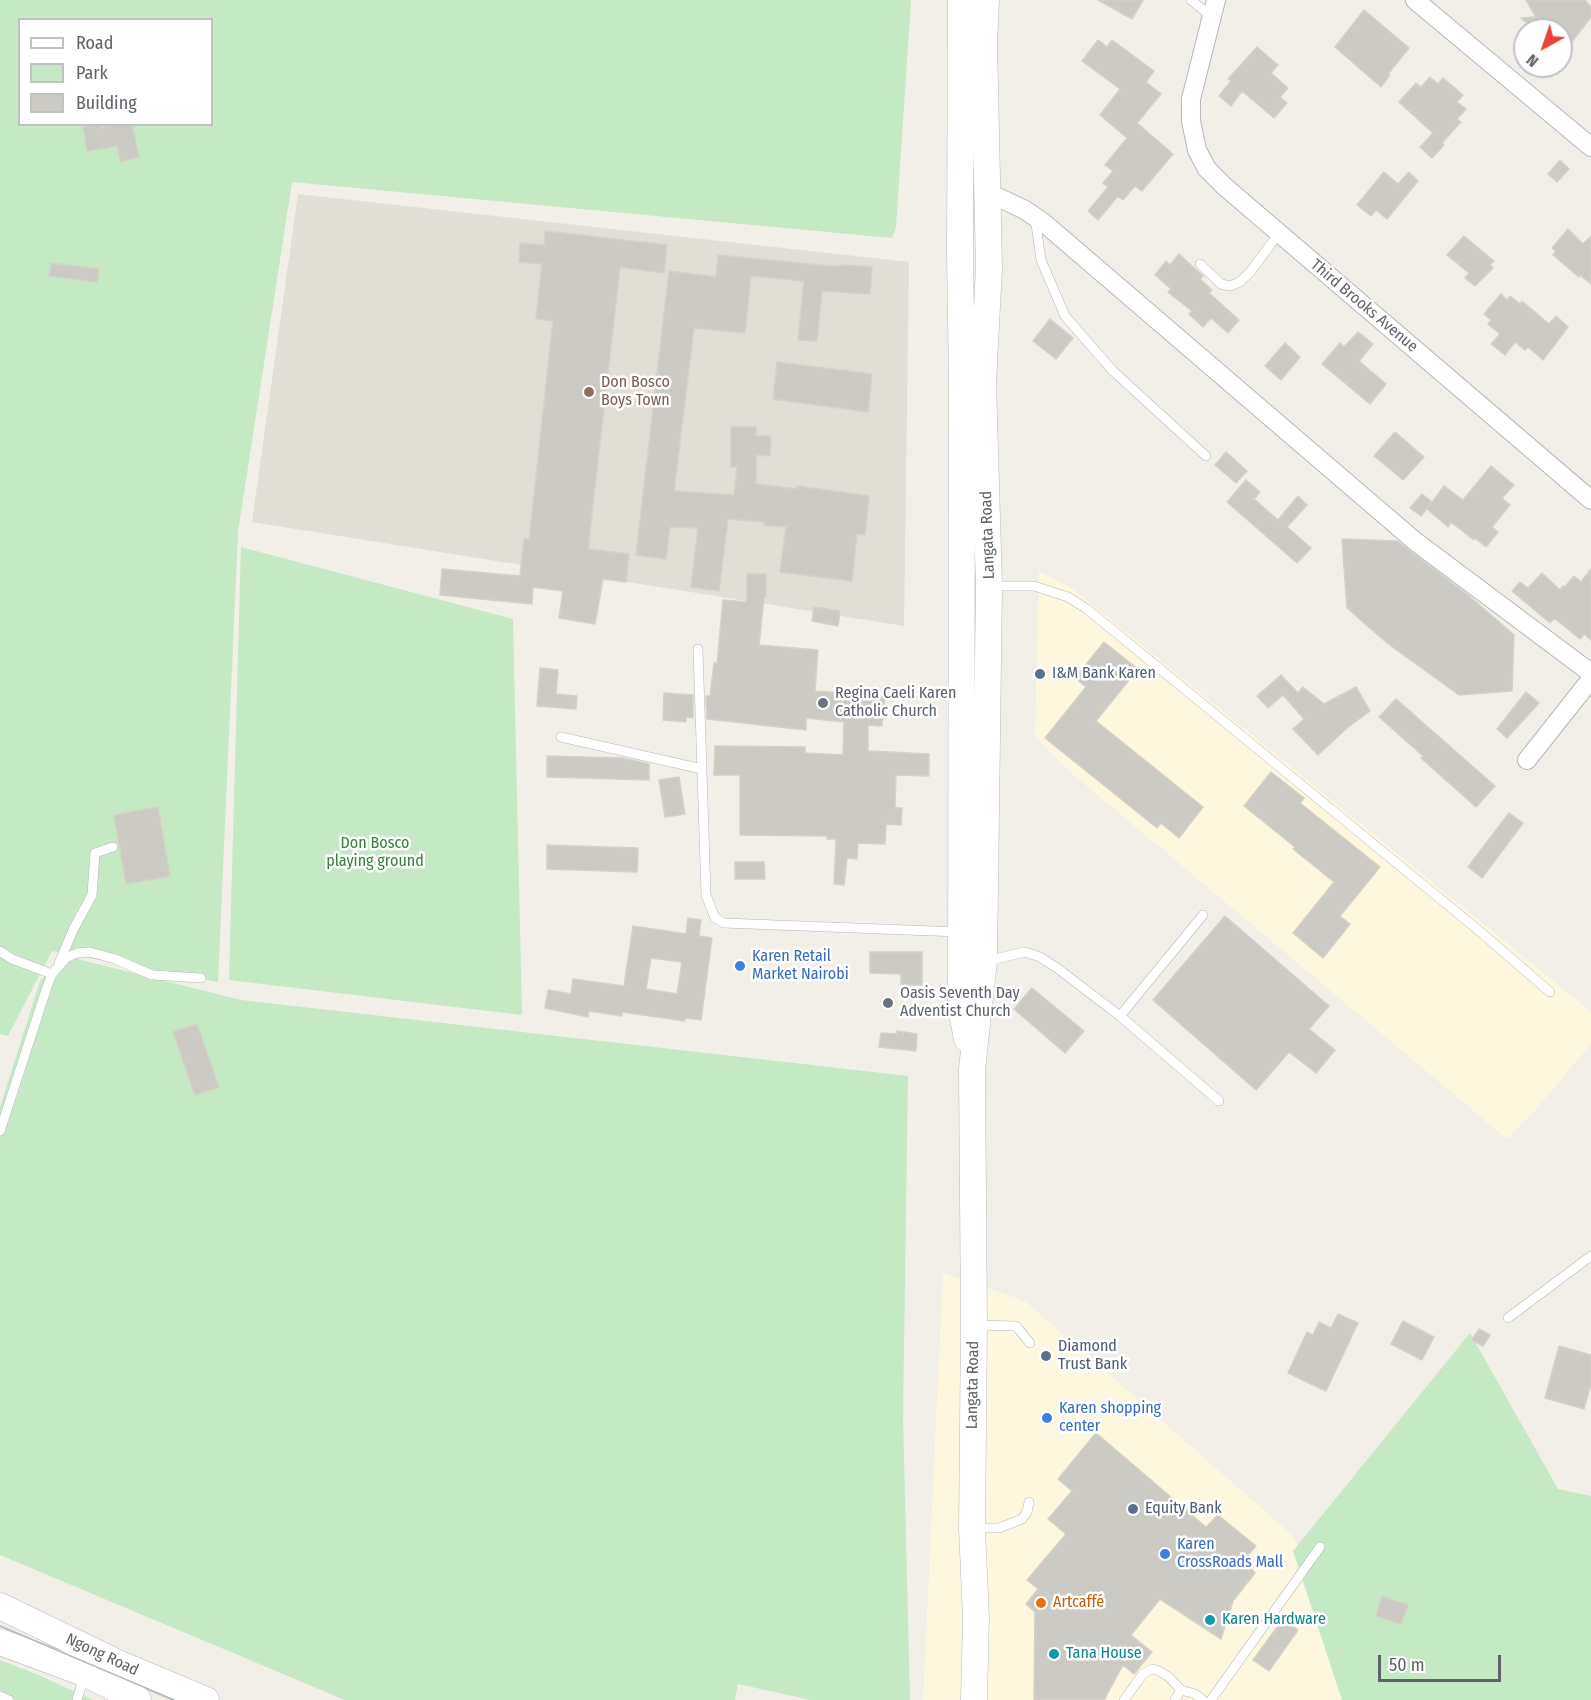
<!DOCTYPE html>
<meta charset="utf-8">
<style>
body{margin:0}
#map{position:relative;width:1591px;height:1700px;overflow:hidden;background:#f1efe8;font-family:"Fira Sans Condensed",sans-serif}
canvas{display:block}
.legend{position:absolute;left:18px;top:18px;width:195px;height:108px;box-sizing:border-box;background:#fff;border:2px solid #bfc1c3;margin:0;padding:8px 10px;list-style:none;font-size:18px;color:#5f6368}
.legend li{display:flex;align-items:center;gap:12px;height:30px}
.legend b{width:30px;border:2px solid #bfc1c3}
.north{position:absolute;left:1513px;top:18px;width:60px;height:60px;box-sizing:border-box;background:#fff;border:2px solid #bfc1c3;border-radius:50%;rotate:220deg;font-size:16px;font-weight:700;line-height:24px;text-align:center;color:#5f6368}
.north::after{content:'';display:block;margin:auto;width:21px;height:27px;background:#ea4335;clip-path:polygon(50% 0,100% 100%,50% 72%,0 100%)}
.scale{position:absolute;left:1378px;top:1655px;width:123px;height:27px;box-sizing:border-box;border:3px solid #5f6368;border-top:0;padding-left:8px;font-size:18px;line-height:21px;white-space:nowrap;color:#5f6368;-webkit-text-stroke:4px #fff;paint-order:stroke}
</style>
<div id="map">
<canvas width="1591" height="1700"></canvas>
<ul class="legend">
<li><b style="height:8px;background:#fff"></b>Road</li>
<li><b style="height:16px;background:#c5e8c5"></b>Park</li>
<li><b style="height:16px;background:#cccac5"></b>Building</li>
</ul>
<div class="north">N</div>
<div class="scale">50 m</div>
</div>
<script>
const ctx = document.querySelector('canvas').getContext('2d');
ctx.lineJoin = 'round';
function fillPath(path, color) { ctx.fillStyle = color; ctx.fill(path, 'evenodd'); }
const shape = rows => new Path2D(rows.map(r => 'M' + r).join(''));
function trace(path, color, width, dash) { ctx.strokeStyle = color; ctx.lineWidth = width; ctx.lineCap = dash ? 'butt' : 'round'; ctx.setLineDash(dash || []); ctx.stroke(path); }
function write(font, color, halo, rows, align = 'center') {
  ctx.font = font + ' "Fira Sans Condensed",sans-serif'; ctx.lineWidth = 5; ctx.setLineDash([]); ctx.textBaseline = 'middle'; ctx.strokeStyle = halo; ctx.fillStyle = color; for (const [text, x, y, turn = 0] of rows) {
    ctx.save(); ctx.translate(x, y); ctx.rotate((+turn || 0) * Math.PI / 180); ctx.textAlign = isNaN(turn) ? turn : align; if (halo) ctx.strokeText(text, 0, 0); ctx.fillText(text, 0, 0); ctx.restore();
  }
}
const commercial = shape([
 [1039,571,1072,588,1591,1012,1591,1044,1536,1109,1507,1139,1062,765,1035,737],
 [943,1273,1025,1301,1292,1535,1304,1558,1352,1700,923,1700]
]);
const education = shape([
 [298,194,909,262,904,626,252,522]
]);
const green = shape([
 [0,0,911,0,896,227,892,238,292,182,238,532,218,982,52,951,8,1036,0,1034],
 [20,20,212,20,212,124,20,124],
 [241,547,513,619,522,1015,229,980],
 [65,956,241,1000,908,1076,903,1417,910,1700,811,1700,738,1684,735,1700,345,1700,0,1555,0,1107,40,981],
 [1470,1333,1558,1489,1591,1496,1591,1700,1342,1700,1293,1551],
 [0,1660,41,1676,93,1700,0,1700]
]);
const building = shape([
 [1098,0,1143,0,1132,19,1098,0],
 [1526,0,1585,0,1591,7,1591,17,1561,56,1561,30,1536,30,1521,18,1536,17,1526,0],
 [1364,10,1409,48,1388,74,1390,75,1381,87,1335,47,1364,10],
 [1098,40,1107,47,1112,40,1154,71,1146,82,1161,94,1137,123,1173,154,1142,191,1135,186,1123,200,1118,196,1098,220,1088,211,1108,187,1103,183,1113,171,1105,165,1127,138,1100,115,1120,89,1082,61,1098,40],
 [1257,47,1278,65,1271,73,1288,88,1280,97,1287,103,1274,118,1242,91,1231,106,1219,96,1231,81,1228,79,1257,47],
 [1430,77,1438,84,1443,78,1463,95,1457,102,1466,109,1457,119,1461,122,1442,143,1444,145,1432,158,1420,147,1433,133,1399,102,1416,83,1421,87,1430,77],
 [116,124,132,124,139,157,121,162,117,146,87,151,83,127,99,125,100,128,116,124],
 [1560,160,1569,169,1557,182,1548,174,1560,160],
 [1384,172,1398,184,1409,172,1418,181,1387,219,1376,210,1371,216,1357,205,1384,172],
 [1568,229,1583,244,1591,236,1591,284,1580,275,1579,277,1553,255,1556,251,1552,248,1568,229],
 [545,231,667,245,664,273,620,267,588,549,629,554,626,582,603,579,595,624,559,618,563,591,533,587,532,604,440,595,442,569,520,576,524,539,529,540,553,321,536,319,542,264,519,262,520,243,544,245,545,231],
 [1464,236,1494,261,1490,265,1493,268,1475,286,1465,278,1469,273,1447,255,1464,236],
 [1179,254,1203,276,1200,279,1212,290,1209,293,1239,320,1228,333,1211,318,1203,327,1189,314,1192,311,1168,292,1171,289,1155,275,1166,261,1170,265,1179,254],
 [718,255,840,267,840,265,872,267,870,294,822,291,817,341,798,340,804,281,751,276,745,333,694,328,674,491,734,495,737,467,731,467,731,427,756,427,756,436,771,436,770,456,756,455,756,484,797,489,797,486,869,496,865,535,857,534,852,581,780,572,786,527,764,525,764,522,728,519,719,591,691,587,698,528,670,527,666,559,636,555,669,271,716,277,718,255],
 [51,263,99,269,97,282,49,276,51,263],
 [1501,294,1507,300,1510,296,1520,304,1522,301,1549,324,1556,316,1568,327,1543,360,1528,347,1525,350,1515,342,1505,355,1491,344,1500,334,1488,324,1491,320,1484,314,1501,294],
 [1050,319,1073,338,1056,359,1033,341,1050,319],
 [1358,332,1373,344,1359,361,1386,384,1370,404,1322,364,1340,343,1344,347,1358,332],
 [1285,343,1300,357,1281,380,1265,366,1285,343],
 [777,362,872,374,868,412,773,399,777,362],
 [1395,432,1424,457,1403,480,1374,456,1395,432],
 [1226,452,1247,471,1236,483,1215,465,1226,452],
 [1491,466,1514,485,1502,498,1510,505,1492,527,1498,532,1486,547,1475,538,1474,540,1451,522,1448,527,1427,509,1444,486,1463,500,1491,466],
 [1246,480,1260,492,1254,499,1278,520,1298,496,1307,505,1287,527,1311,548,1297,563,1227,502,1246,480],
 [1422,494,1432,502,1421,516,1410,508,1422,494],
 [1342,539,1397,541,1468,595,1514,635,1512,691,1459,695,1387,643,1347,608,1342,539],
 [1591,569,1591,640,1584,634,1580,639,1554,618,1550,623,1512,591,1520,582,1528,588,1542,573,1560,590,1563,586,1565,587,1574,576,1581,582,1591,569],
 [747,574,766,574,766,597,764,597,759,645,818,650,815,691,842,693,842,692,885,697,882,726,868,725,868,751,929,754,929,776,896,775,895,808,902,808,901,825,886,824,885,844,858,843,857,859,847,858,844,885,834,884,836,839,827,839,827,836,740,835,740,775,714,775,715,746,805,747,805,753,843,755,844,722,806,718,806,730,707,719,706,696,710,696,714,663,717,664,723,600,747,602,747,574],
 [814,607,840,611,838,626,812,621,814,607],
 [1104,642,1138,669,1096,721,1203,807,1179,838,1161,823,1157,828,1045,738,1086,687,1075,678,1104,642],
 [540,668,558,670,556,694,577,696,576,709,537,706,540,668],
 [1281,675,1298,693,1303,687,1324,704,1356,687,1370,711,1347,728,1318,755,1293,729,1304,719,1283,695,1268,708,1257,696,1281,675],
 [1526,692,1539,703,1507,738,1497,729,1526,692],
 [664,693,693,695,693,718,686,717,686,722,663,720,664,693],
 [1396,699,1495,786,1476,807,1421,758,1423,756,1379,717,1396,699],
 [547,756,623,758,649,764,649,780,547,777,547,756],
 [1271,772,1304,798,1300,803,1380,867,1340,916,1350,924,1323,958,1293,933,1334,882,1293,849,1295,847,1244,806,1271,772],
 [679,777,685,814,665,817,659,780,679,777],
 [158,807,170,876,126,884,114,815,158,807],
 [1509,813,1523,823,1482,878,1468,867,1509,813],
 [547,845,638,848,637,872,547,869,547,845],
 [735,862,764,862,765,879,735,879,735,862],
 [1225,916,1329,1006,1309,1029,1335,1050,1316,1073,1289,1052,1256,1090,1153,1000,1225,916],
 [688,918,701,920,699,936,712,938,701,1020,685,1018,685,1021,622,1012,622,1016,589,1011,588,1017,545,1008,548,990,571,994,573,979,624,986,633,926,686,934,688,918],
 [651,958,682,962,677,994,646,989,651,958],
 [870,952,922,952,922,985,901,985,901,974,870,973,870,952],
 [1032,988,1084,1031,1065,1053,1014,1009,1032,988],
 [197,1024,219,1087,195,1095,173,1032,197,1024],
 [897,1031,917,1034,916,1051,879,1047,881,1033,897,1034,897,1031],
 [1338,1314,1358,1323,1326,1391,1288,1373,1307,1332,1313,1335,1319,1322,1331,1328,1338,1314],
 [1403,1321,1434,1337,1422,1360,1391,1344,1403,1321],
 [1479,1329,1490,1335,1483,1346,1472,1340,1479,1329],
 [1559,1346,1591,1355,1591,1384,1584,1409,1545,1398,1559,1346],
 [1096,1433,1206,1527,1218,1515,1256,1546,1244,1560,1255,1573,1233,1601,1221,1639,1160,1599,1131,1635,1152,1652,1134,1674,1123,1665,1104,1700,1034,1700,1035,1612,1026,1604,1038,1589,1027,1580,1066,1534,1048,1519,1072,1491,1058,1479,1096,1433],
 [1382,1596,1408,1605,1401,1624,1376,1616,1382,1596],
 [1283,1619,1298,1630,1269,1671,1253,1660,1283,1619]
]);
const lane = shape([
 [1191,0,1212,17],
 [1035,217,1041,260,1065,316,1113,371,1206,456],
 [1200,264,1221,284,1230,286,1240,282,1251,271,1279,233],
 [991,586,1034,586,1068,597,1087,609,1477,929,1550,992],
 [698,649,706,895,715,918,724,923,959,932],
 [561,737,702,769],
 [0,951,12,959,52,974],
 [986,961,1025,952,1040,957,1057,968,1120,1016,1219,1101],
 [59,963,74,928,92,895,95,853,113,847],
 [1120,1016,1203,915],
 [0,1131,47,987,52,974,66,958,77,953,90,952,115,959,152,975,201,978],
 [1508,1318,1591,1256],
 [976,1325,1016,1326,1030,1343],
 [973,1528,999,1528,1022,1519,1027,1512,1029,1502],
 [1181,1690,1195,1694,1203,1700],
 [0,1696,9,1700],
 [77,1700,84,1676],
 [1124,1700,1143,1674,1152,1669,1159,1671,1169,1677,1181,1690,1175,1700],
 [1211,1700,1320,1547]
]);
const street = shape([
 [1216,0,1191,99,1191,121,1197,150,1207,169,1224,186,1591,500],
 [1415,0,1591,147],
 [987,192,1025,210,1044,223,1416,542,1591,673],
 [1527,760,1591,679]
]);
const secondary = shape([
 [961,0,960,254,962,381,961,1007,967,1039],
 [0,1606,120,1664,206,1700],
 [0,1642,84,1673,138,1700],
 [974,1700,976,1618,972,1529,974,1325,972,1069,984,961,989,586,983,382,989,268,984,43,986,0]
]);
const tram = shape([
 [0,1626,174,1700]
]);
const markers = [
 [589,392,6,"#8d6e63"],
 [1040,674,6,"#5c6f8a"],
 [823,703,6,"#6b7280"],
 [740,966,6,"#3f7fe0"],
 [888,1003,6,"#6b7280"],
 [1046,1356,6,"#5c6f8a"],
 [1047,1418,6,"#3f7fe0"],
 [1133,1509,6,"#5c6f8a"],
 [1165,1554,6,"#3f7fe0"],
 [1041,1603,6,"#e8710a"],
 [1210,1620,6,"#0f9aa8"],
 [1054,1654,6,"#0f9aa8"]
];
const streetNames = [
 ["Third Brooks Avenue",1364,306,40],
 ["Langata Road",988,535,-92],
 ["Langata Road",973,1385,-89],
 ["Ngong Road",102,1655,25]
];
const educationNames = [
 ["Don Bosco",601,383],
 ["Boys Town",601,401]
];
const serviceNames = [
 ["I&M Bank Karen",1052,674],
 ["Diamond",1058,1347],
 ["Trust Bank",1058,1365],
 ["Equity Bank",1145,1509]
];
const worshipNames = [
 ["Regina Caeli Karen",835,694],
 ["Catholic Church",835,712],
 ["Oasis Seventh Day",900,994],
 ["Adventist Church",900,1012]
];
const parkNames = [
 ["Don Bosco",375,844],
 ["playing ground",375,862]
];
const shopNames = [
 ["Karen Retail",752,957],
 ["Market Nairobi",752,975],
 ["Karen shopping",1059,1409],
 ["center",1059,1427],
 ["Karen",1177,1545],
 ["CrossRoads Mall",1177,1563]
];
const foodNames = [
 ["Artcaffé",1053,1603]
];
const cultureNames = [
 ["Karen Hardware",1222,1620],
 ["Tana House",1066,1654]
];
fillPath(commercial, '#fef7e0');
fillPath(education, '#e1ded6');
fillPath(green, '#c5e8c5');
fillPath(building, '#cccac5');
trace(building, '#d6d1c6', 1.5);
trace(lane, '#b5b8bc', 10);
trace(street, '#b5b8bc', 20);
trace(secondary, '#b6babf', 27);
trace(lane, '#fff', 9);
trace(street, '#fff', 18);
trace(secondary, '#fff', 26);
trace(tram, '#b6b7b8', 1.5);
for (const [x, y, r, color] of markers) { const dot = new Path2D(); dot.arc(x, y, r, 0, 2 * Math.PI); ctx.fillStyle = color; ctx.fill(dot); trace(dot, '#fff', 2); }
write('16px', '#5f6368', '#fff', streetNames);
write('16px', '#785e54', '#fff', educationNames, 'left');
write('16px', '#4e5e75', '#fff', serviceNames, 'left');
write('16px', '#5b616d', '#fff', worshipNames, 'left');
write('16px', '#348238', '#fff', parkNames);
write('16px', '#366cbe', '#fff', shopNames, 'left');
write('16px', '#c56008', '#fff', foodNames, 'left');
write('16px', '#0d838f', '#fff', cultureNames, 'left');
</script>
